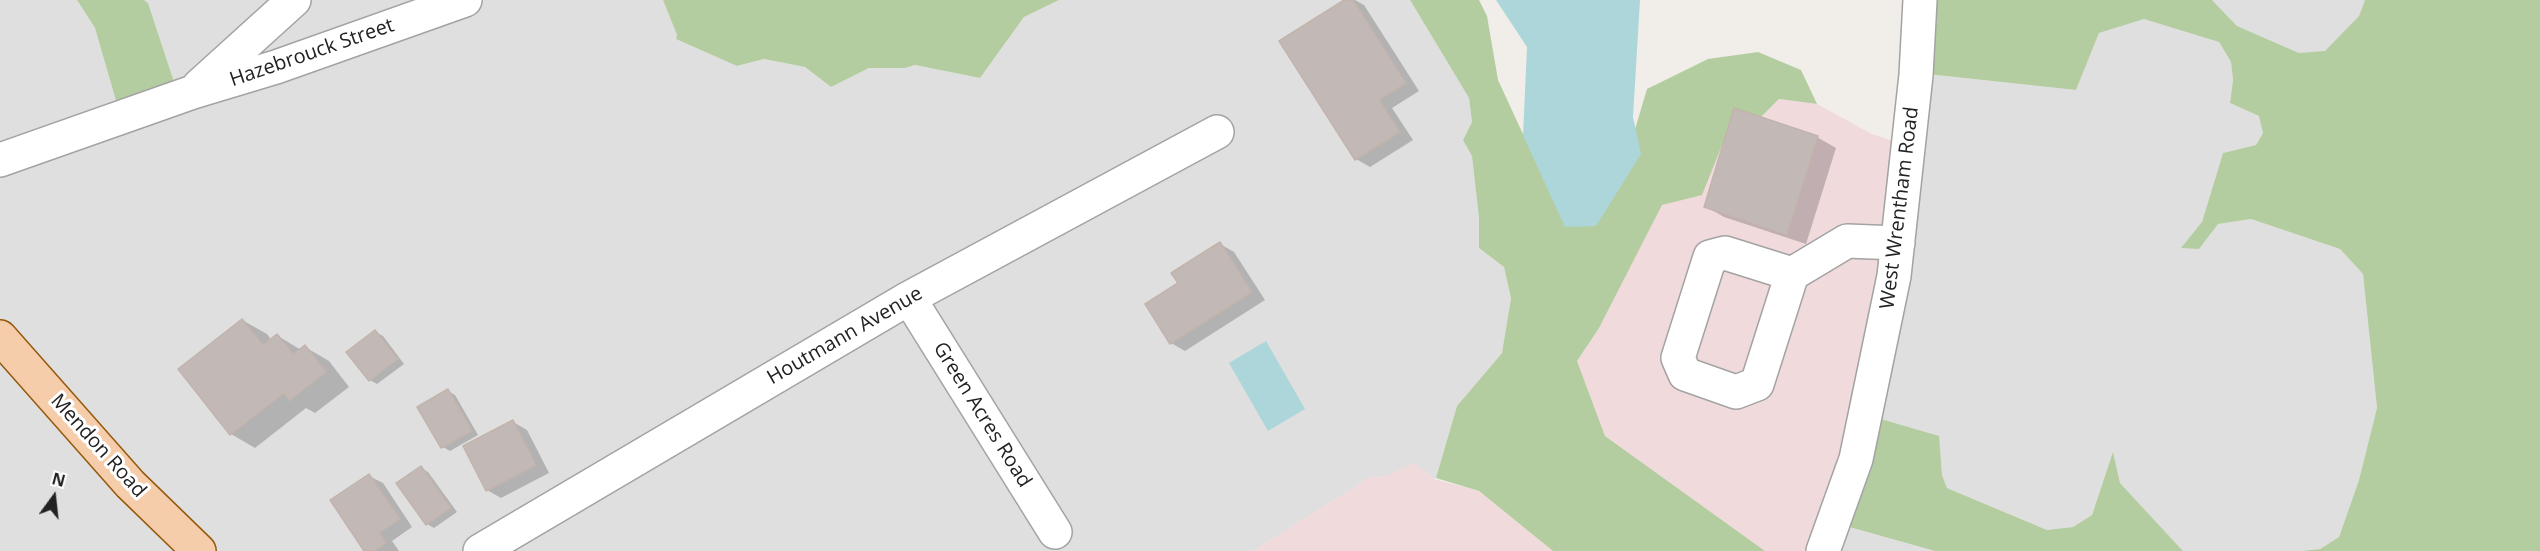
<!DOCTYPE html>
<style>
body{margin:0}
#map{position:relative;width:2540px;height:551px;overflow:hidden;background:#f1eee9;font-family:"Open Sans",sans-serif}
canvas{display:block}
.north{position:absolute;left:24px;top:467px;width:60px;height:60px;-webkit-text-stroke:4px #fff;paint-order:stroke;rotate:15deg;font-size:16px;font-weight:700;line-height:24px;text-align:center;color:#222}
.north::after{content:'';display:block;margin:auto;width:21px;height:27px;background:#222;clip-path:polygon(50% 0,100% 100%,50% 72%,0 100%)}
</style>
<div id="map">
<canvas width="2540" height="551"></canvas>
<div class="north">N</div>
</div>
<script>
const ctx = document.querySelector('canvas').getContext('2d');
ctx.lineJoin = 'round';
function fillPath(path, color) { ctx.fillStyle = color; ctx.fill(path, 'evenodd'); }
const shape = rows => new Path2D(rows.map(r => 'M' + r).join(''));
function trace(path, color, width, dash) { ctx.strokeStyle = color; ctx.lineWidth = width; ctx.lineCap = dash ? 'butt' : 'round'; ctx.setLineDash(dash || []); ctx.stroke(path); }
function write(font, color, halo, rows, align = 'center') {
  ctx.font = font + ' "Open Sans",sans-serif'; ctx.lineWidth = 6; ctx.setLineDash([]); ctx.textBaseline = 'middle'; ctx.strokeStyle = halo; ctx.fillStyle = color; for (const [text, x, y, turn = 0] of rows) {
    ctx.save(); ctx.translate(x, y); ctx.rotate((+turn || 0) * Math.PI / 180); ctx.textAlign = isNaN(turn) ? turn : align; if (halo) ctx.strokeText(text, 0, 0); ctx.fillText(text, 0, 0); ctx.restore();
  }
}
const residential = shape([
 [0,0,77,0,95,28,121,118,181,103,148,3,144,0,663,0,677,35,676,39,737,66,764,59,805,67,831,87,869,68,905,68,915,65,980,78,1024,17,1059,0,1410,0,1469,98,1472,122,1463,140,1472,155,1479,218,1479,248,1504,267,1511,298,1502,353,1457,406,1436,478,1434,479,1414,463,1387,476,1371,477,1253,551,0,551],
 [2212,0,2365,0,2359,16,2325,52,2299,53,2237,26],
 [2144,18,2219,42,2231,62,2233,80,2230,103,2260,116,2263,133,2256,145,2223,153,2202,222,2199,249,2217,224,2251,219,2340,249,2363,274,2377,408,2359,480,2339,537,2320,549,2301,551,2183,551,2120,483,2113,453,2092,515,2073,527,2047,530,1947,488,1942,475,1938,436,1864,414,1918,73,2076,90,2099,33],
 [1835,523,1935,551,1820,551]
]);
const commercial = shape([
 [1779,99,1817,104,1872,134,1905,145,1820,551,1765,551,1605,436,1577,361,1599,328,1662,204,1733,118,1760,118],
 [1414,463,1434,479,1479,491,1553,551,1253,551,1371,477,1387,476]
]);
const forest = shape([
 [77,0,144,0,148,3,181,103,121,118,95,28],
 [663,0,1059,0,1024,17,980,78,915,65,905,68,869,68,831,87,805,67,764,59,737,66,676,39,677,35],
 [1410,0,1479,0,1487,16,1498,80,1540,171,1622,173,1647,89,1708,59,1758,52,1801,70,1817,104,1779,99,1760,118,1733,118,1702,195,1662,205,1599,328,1577,361,1605,436,1765,551,1553,551,1479,491,1436,478,1457,406,1502,353,1511,298,1504,267,1479,248,1479,218,1472,156,1463,140,1472,122,1469,98],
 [1919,0,2212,0,2237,26,2299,53,2325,51,2359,16,2365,0,2540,0,2540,551,2301,551,2320,549,2339,537,2359,480,2377,408,2363,274,2340,249,2251,219,2218,224,2199,249,2181,248,2202,222,2223,153,2256,145,2263,133,2259,116,2230,103,2233,80,2231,62,2219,42,2144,19,2099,33,2076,90,1918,73],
 [1864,414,1939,436,1942,475,1947,488,2047,530,2073,527,2092,515,2113,452,2120,483,2183,551,1935,551,1835,523]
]);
const water = shape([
 [1496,0,1640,0,1633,117,1641,154,1596,226,1565,227,1523,135,1527,47],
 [1266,341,1305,409,1268,431,1229,363]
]);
const shadow = shape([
 [1347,0,1355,0,1364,5,1419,91,1392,108,1413,140,1370,167,1356,159,1281,42],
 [1817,137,1836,148,1806,244,1724,217,1705,206],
 [1220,244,1234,252,1265,300,1185,351,1171,343,1180,283],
 [242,320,267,334,272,341,278,336,301,350,305,347,329,361,349,387,315,413,306,408,255,448,231,434],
 [375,332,383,336,404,364,377,384,370,380],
 [448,391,455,395,478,435,450,451,443,447],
 [513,422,527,430,549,473,501,498,487,490],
 [421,468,428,472,457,512,434,528,427,524],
 [369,476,383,483,412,527,392,541,399,551,366,551]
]);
const building = shape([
 [1344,0,1353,0,1406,83,1379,100,1400,132,1355,160,1279,41,1344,0],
 [1734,108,1818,136,1787,235,1704,207,1734,108],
 [1220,242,1252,292,1170,344,1145,304,1178,283,1171,273,1220,242],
 [242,319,263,345,277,334,293,354,305,345,326,372,289,401,284,393,230,435,178,369,242,319],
 [375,330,398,359,369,381,346,352,375,330],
 [448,389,472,431,441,448,417,407,448,389],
 [513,420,536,465,486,491,463,446,513,420],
 [421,466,451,508,426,525,396,483,421,466],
 [369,474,400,519,379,533,386,543,374,551,364,551,330,500,369,474]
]);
const minor = shape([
 [199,86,294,0],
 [0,160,193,92,276,67,465,0],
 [1792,274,1725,253,1710,257,1678,358,1685,374,1736,392,1757,384,1792,274,1847,241,1898,243],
 [909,298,1055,532],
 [480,551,909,298,1217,132],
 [1823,551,1856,459,1894,276,1916,75,1920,0]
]);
const major = shape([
 [0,337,130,484,199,551]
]);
const streetNames = [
 ["Hazebrouck Street",312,53,-19],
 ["West Wrentham Road",1900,208,-83],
 ["Houtmann Avenue",845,336,-30],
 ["Green Acres Road",982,415,58],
 ["Mendon Road",98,446,48]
];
fillPath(residential, '#e0dfdf');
fillPath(commercial, '#f0dadc');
fillPath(forest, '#b3cda1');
fillPath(water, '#add6db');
fillPath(shadow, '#0003');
fillPath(building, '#c2b9b6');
trace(building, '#c2b4ac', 1.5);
trace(minor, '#a3a3a3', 36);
trace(major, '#94580b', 36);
trace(minor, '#fff', 33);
trace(major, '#f6cdaa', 33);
write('20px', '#222', '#fff', streetNames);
</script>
